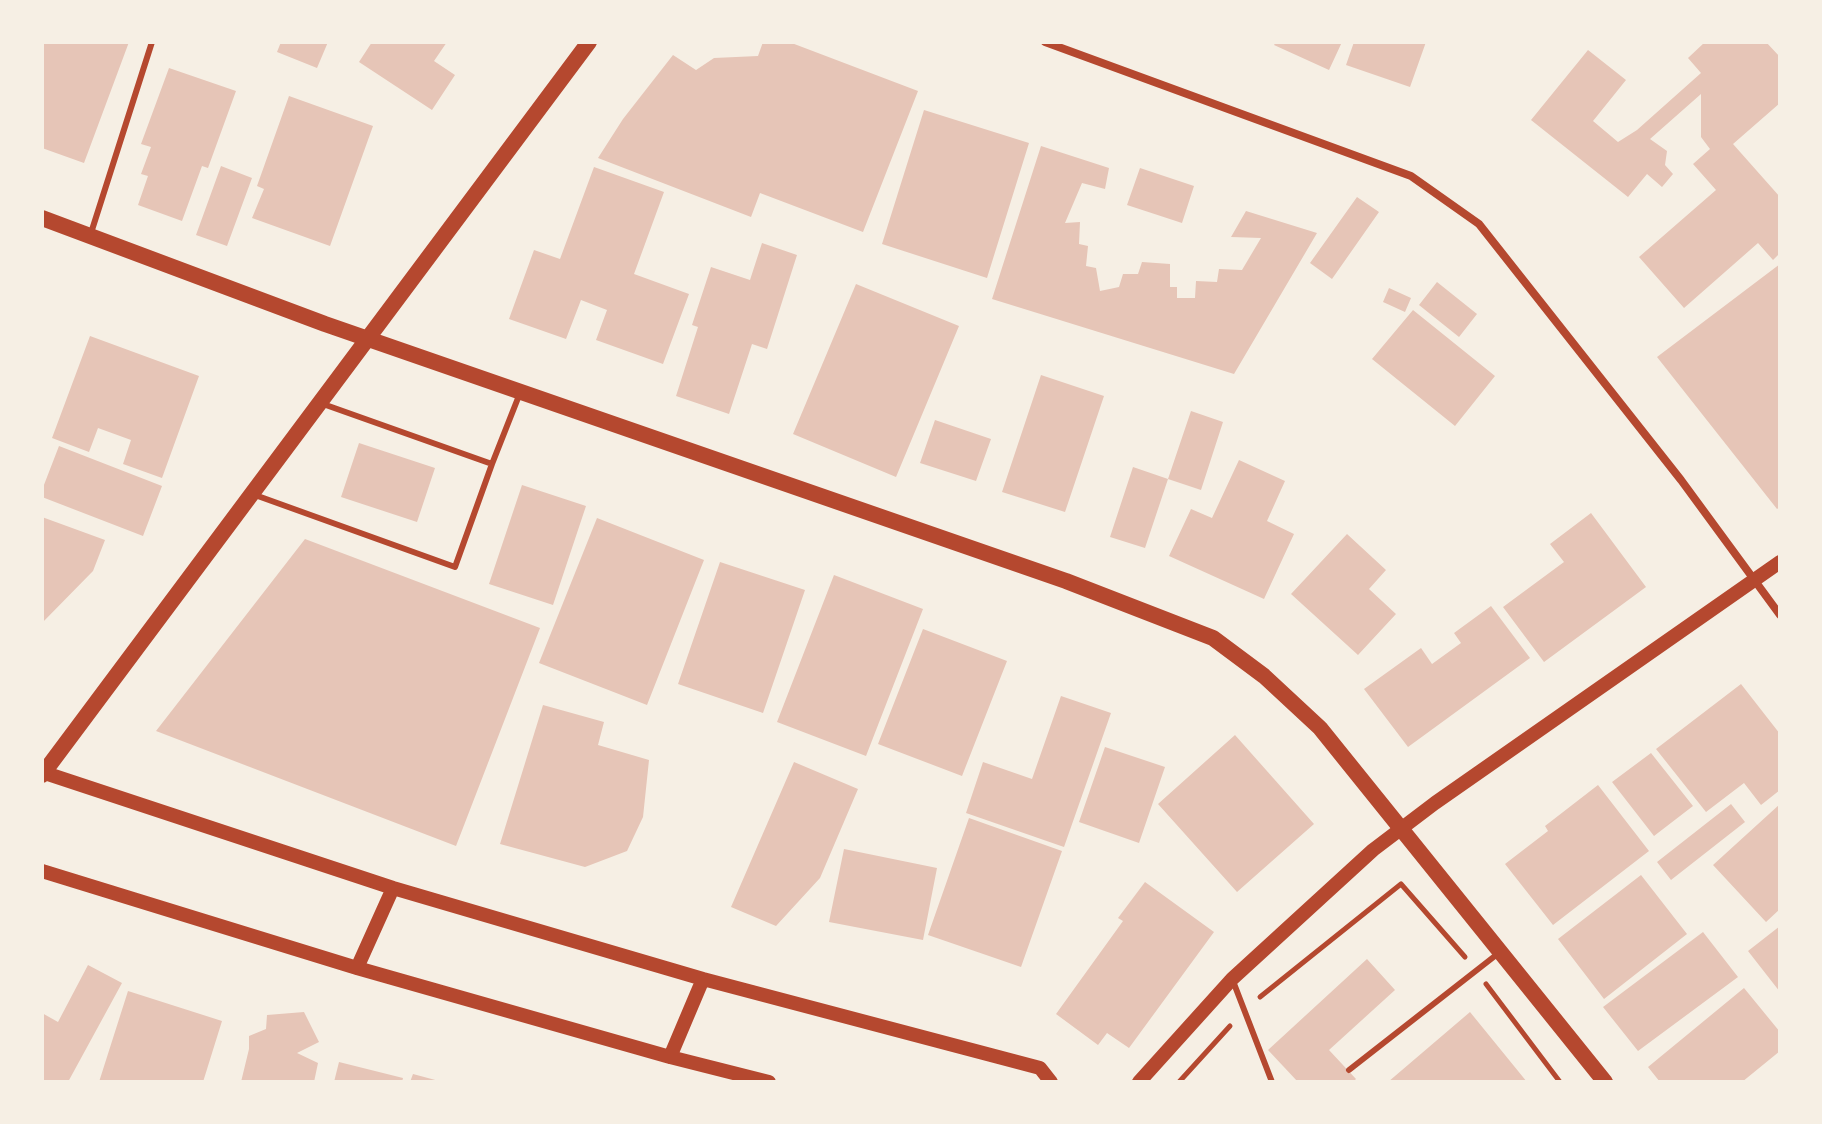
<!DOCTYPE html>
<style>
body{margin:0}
#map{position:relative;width:1822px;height:1124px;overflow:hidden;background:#f6efe4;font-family:Roboto,sans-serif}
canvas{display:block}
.frame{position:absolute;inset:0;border:44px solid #f6efe4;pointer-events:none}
</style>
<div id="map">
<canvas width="1822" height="1124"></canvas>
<div class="frame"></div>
</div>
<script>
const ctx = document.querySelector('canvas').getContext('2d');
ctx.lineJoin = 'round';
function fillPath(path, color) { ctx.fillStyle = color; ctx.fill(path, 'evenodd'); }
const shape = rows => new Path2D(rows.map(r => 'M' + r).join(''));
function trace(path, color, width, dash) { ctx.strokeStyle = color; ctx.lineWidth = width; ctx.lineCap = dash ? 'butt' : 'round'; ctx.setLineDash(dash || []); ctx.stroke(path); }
const building = shape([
 [42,42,129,42,84,163,42,148],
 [281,42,328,42,317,68,277,52],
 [372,42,447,42,434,61,455,75,432,110,359,62],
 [763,42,789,42,918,91,863,232,760,193,751,217,598,158,623,119,673,55,696,70,714,58,758,56],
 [1276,42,1342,42,1329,70,1274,45],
 [1354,42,1426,42,1410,87,1346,65],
 [1705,42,1766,42,1780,57,1780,103,1733,144,1780,197,1780,253,1773,260,1758,243,1684,308,1639,257,1716,190,1693,164,1710,149,1701,137,1701,94,1650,139,1667,151,1665,165,1673,174,1662,187,1647,174,1628,197,1531,120,1588,50,1626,80,1593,121,1618,142,1637,130,1701,73,1688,58],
 [169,68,236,91,208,168,202,166,182,221,138,205,148,176,141,174,151,147,141,144],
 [289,96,373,126,330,246,252,218,264,189,257,186],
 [924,110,1029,143,987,278,882,244],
 [1041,146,1109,168,1105,189,1082,183,1065,223,1080,222,1079,244,1088,246,1086,266,1096,268,1100,291,1119,287,1123,274,1138,274,1142,262,1170,264,1170,287,1177,287,1177,298,1195,298,1196,281,1217,282,1219,269,1242,270,1261,238,1231,237,1246,211,1317,233,1234,374,992,299],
 [221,166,252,178,227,246,196,235],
 [594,167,664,192,634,274,689,294,663,364,596,340,607,310,581,300,566,339,509,319,534,250,560,259],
 [1140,168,1194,186,1182,223,1127,205],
 [1357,197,1379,212,1332,279,1310,263],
 [762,243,797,255,767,349,752,344,729,414,676,396,698,327,692,325,711,267,750,280],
 [1780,264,1780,507,1777,509,1657,357],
 [1437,282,1477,314,1459,337,1419,305],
 [856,284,959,326,896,477,793,434],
 [1389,288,1411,298,1405,312,1383,302],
 [1413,310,1495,376,1455,426,1372,359],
 [90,336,199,376,162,478,123,464,131,440,98,428,89,452,52,438],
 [1041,375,1104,396,1065,512,1002,492],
 [1191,411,1223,422,1201,490,1168,479],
 [935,420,991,439,976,481,920,463],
 [359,443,435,468,417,522,341,497],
 [59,446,162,486,143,536,42,497,42,490],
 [1239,460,1285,481,1267,521,1294,534,1264,599,1169,556,1191,509,1212,518],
 [1133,467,1168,479,1145,548,1110,537],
 [522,485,586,506,553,605,489,584],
 [1591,513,1646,587,1544,662,1503,607,1564,562,1550,544],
 [42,517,105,540,93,571,42,623],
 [597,518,704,560,647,705,539,663],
 [1347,534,1386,570,1369,589,1396,614,1358,655,1291,594],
 [305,539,540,628,456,846,156,731],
 [720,562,805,590,763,713,678,684],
 [834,575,923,609,866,756,777,722],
 [1491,606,1530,658,1408,747,1364,689,1421,648,1432,664,1461,643,1454,633],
 [923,629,1007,661,962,776,878,744],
 [1741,684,1780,734,1780,790,1761,805,1744,783,1706,812,1656,749],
 [1061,696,1111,713,1064,847,966,813,983,762,1032,779],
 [543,705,604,722,598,745,649,760,643,817,627,851,585,867,500,844],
 [1235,735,1314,824,1237,892,1158,804],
 [1105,747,1165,767,1139,843,1079,822],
 [1651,753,1693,806,1654,836,1612,782],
 [794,762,858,789,820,878,776,926,731,907],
 [1598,785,1649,851,1553,925,1505,864,1548,831,1545,826],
 [1731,804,1745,822,1671,880,1657,862],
 [1780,804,1780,909,1766,922,1713,865],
 [969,818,1062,851,1021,967,928,935],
 [844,849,937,868,923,940,829,922],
 [1641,875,1687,934,1604,999,1558,939],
 [1145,882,1214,932,1129,1048,1107,1033,1098,1045,1056,1014,1123,921,1118,918],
 [1780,926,1780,992,1748,951],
 [1703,932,1738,977,1638,1051,1603,1007],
 [1367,959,1395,990,1329,1050,1356,1079,1353,1082,1298,1082,1268,1050],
 [88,965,122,983,68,1082,42,1082,42,1013,58,1022],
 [1744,988,1780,1032,1780,1051,1742,1082,1660,1082,1648,1067],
 [128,991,222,1021,203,1082,99,1082],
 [304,1012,319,1042,297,1053,318,1063,314,1082,241,1082,249,1049,249,1036,266,1029,267,1015],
 [1470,1012,1527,1082,1388,1082],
 [339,1062,403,1078,402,1082,334,1082],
 [413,1074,439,1081,439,1082,410,1082]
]);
const path = shape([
 [1486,984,1560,1082],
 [1260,997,1401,884,1465,957],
 [1179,1082,1230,1026]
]);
const service = shape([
 [91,233,152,42],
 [492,464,520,393],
 [255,495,455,567,492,464,323,404],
 [1233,981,1272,1082],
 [1349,1070,1500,952]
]);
const minor = shape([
 [1045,42,1411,176,1479,224,1681,480,1780,615]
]);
const tertiary = shape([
 [42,772,393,888,703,979,1040,1068,1051,1082],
 [42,871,357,968,670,1057,769,1082],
 [357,968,393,888],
 [670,1057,703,979],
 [1139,1082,1232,979,1373,850,1435,803,1780,562]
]);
const secondary = shape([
 [42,218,325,324,1066,581,1213,638,1264,676,1320,728,1605,1082],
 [42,775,589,42]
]);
fillPath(building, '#e6c5b7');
trace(path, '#b5482f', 5);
trace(service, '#b5482f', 6);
trace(minor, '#b5482f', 8);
trace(tertiary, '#b5482f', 14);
trace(secondary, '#b5482f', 16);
</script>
